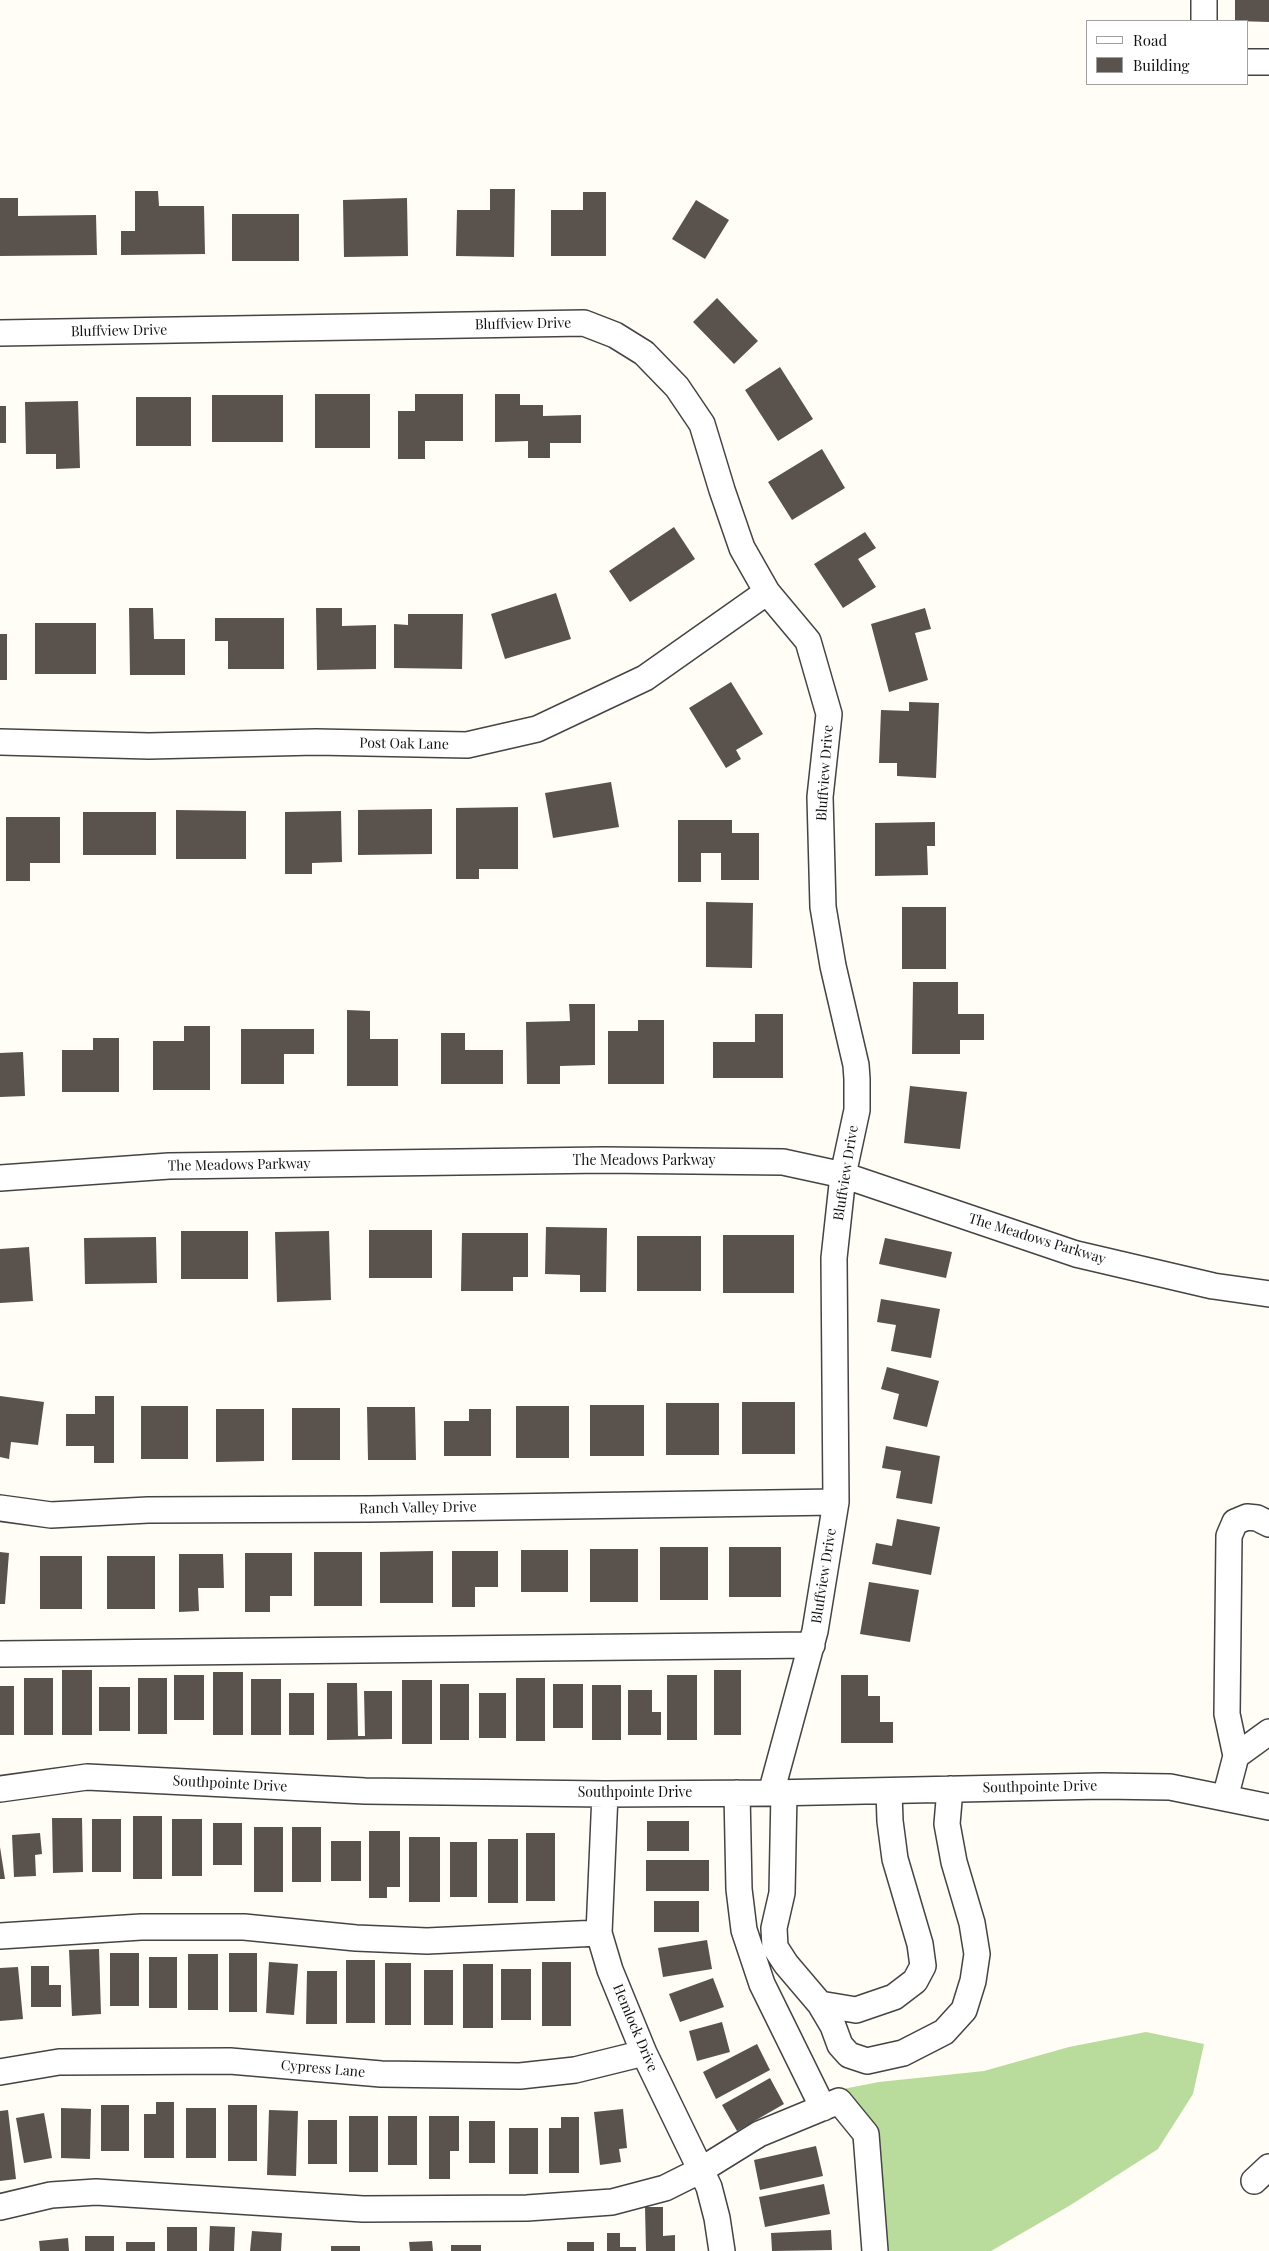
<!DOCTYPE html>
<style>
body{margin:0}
#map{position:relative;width:1269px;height:2251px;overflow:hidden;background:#fffdf5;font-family:"Playfair Display",serif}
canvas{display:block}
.legend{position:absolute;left:1086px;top:20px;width:162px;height:65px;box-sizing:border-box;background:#fff;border:1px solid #a0a0a0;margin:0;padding:6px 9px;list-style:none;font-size:15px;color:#111}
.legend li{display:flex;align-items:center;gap:10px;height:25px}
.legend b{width:25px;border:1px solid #a0a0a0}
</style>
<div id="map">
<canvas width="1269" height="2251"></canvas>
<ul class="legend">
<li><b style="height:6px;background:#fff"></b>Road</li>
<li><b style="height:14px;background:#5a524d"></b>Building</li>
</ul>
</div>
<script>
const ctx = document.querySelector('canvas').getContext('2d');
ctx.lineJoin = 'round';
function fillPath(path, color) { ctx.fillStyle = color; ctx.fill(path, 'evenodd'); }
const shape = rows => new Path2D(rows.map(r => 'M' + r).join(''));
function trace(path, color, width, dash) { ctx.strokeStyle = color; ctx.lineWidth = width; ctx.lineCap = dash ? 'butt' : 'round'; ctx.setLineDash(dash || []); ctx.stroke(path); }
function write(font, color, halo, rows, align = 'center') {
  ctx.font = font + ' "Playfair Display",serif'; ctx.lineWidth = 5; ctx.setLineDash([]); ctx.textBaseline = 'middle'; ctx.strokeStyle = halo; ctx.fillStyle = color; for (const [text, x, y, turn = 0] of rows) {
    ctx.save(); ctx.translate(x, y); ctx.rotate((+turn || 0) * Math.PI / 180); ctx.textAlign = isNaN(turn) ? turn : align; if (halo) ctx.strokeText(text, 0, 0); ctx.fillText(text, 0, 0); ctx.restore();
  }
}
const forest = shape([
 [1146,2032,1204,2044,1193,2094,1158,2149,1069,2206,991,2251,872,2251,843,2089,879,2082,984,2071,1069,2047]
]);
const building = shape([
 [1235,0,1269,0,1269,22,1235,21],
 [490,189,515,189,514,257,456,256,457,210,490,210],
 [135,191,158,191,159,206,204,206,205,254,121,255,121,231,135,231],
 [583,192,606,192,606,256,551,256,551,210,583,210],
 [0,198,18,198,18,216,96,215,97,255,0,256],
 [407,198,408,256,344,257,343,200],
 [696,200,729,220,705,259,672,239],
 [232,214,299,214,299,261,232,261],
 [717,298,758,341,734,364,693,322],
 [780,367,813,419,778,441,745,390],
 [315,394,370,394,370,448,315,448],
 [415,394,463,394,463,441,425,441,425,459,398,459,398,411,415,411],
 [495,394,520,394,520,405,543,405,543,416,581,415,581,443,550,443,550,458,528,458,528,441,495,442],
 [212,395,283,395,283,442,212,442],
 [136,397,191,397,191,446,136,446],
 [78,401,80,468,56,469,56,454,26,454,25,402],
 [0,406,6,406,6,443,0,443],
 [822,449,845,488,792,520,768,482],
 [674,527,695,559,630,602,609,571],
 [865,532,876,548,858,559,876,587,843,608,814,564],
 [556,593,571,639,505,659,491,614],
 [129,608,153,608,154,639,185,639,185,675,130,675],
 [316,608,342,608,342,626,376,625,376,669,317,670],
 [925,608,931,629,915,633,928,680,889,692,871,624],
 [408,614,463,614,462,669,394,668,394,624,408,625],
 [215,618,284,618,284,669,228,669,228,641,215,641],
 [35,623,96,623,96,674,35,674],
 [0,634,7,634,7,680,0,680],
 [731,682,763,734,736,750,741,759,726,768,689,708],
 [909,702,939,703,936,778,897,776,897,763,879,763,881,710,909,711],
 [611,782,619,827,553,838,545,793],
 [518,807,518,869,479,869,479,879,456,879,456,808],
 [432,809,432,854,358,855,358,810],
 [176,810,246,811,246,859,176,859],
 [341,811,342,862,312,863,312,874,285,874,285,812],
 [83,812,156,812,156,855,83,855],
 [6,817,60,817,60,863,30,863,30,881,6,881],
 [678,820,732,820,732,833,759,833,759,880,721,880,721,853,701,853,701,882,678,882],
 [935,822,935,846,927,846,928,875,875,876,875,823],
 [706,902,753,903,752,968,706,967],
 [902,907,946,907,946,969,902,969],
 [913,982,958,982,958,1014,984,1014,984,1040,960,1040,960,1054,912,1054],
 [569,1004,595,1004,595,1065,560,1066,560,1084,527,1084,526,1022,570,1021],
 [347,1010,370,1011,370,1039,398,1039,398,1086,347,1086],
 [755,1014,783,1014,783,1078,713,1078,713,1042,755,1042],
 [638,1020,664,1020,664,1084,608,1084,608,1031,638,1031],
 [184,1026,210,1026,210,1090,153,1090,153,1041,184,1041],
 [241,1029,314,1029,314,1054,284,1054,284,1084,241,1084],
 [441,1033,465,1033,465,1050,503,1050,503,1084,441,1084],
 [93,1038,119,1038,119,1092,62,1092,62,1050,93,1050],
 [23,1052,25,1096,0,1097,0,1053],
 [910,1086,967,1092,960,1149,904,1143],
 [546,1227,607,1228,606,1292,580,1292,580,1275,545,1274],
 [369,1230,432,1230,432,1278,369,1278],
 [181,1231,248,1231,248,1279,181,1279],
 [329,1231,331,1300,277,1302,275,1232],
 [462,1233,528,1233,528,1277,513,1277,513,1291,461,1291],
 [723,1235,794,1235,794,1293,723,1293],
 [637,1236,701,1236,701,1291,637,1291],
 [156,1237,157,1283,85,1284,84,1238],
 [885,1238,952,1252,946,1278,879,1264],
 [29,1247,33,1301,0,1303,0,1249],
 [881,1299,940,1309,931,1358,891,1351,896,1325,877,1322],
 [887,1367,939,1381,927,1427,893,1419,899,1394,881,1389],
 [0,1396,44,1402,38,1445,11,1442,9,1459,0,1457],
 [95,1396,114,1396,114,1463,94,1463,94,1446,66,1446,66,1414,95,1414],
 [742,1402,795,1402,795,1454,742,1454],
 [666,1403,719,1403,719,1455,666,1455],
 [590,1405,644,1405,644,1456,590,1456],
 [141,1406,188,1406,188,1459,141,1459],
 [516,1406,569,1406,569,1458,516,1458],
 [367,1407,415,1407,416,1460,368,1460],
 [292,1408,340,1408,340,1460,292,1460],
 [216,1409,264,1409,264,1461,216,1462],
 [469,1409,491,1409,491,1456,444,1456,444,1421,469,1421],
 [886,1446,940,1456,932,1504,896,1498,901,1471,882,1468],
 [897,1519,940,1527,931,1575,872,1564,876,1543,892,1546],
 [660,1547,708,1547,708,1600,660,1600],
 [729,1547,781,1547,781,1597,729,1597],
 [590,1549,638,1549,638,1602,590,1602],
 [521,1550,568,1550,568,1592,521,1592],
 [433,1551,433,1603,380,1603,380,1552],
 [452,1551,498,1551,498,1587,475,1587,475,1607,452,1607],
 [0,1552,9,1553,5,1604,0,1604],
 [314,1552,362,1552,362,1606,314,1606],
 [245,1553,292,1553,292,1596,270,1596,270,1612,245,1612],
 [179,1554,223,1554,224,1588,198,1588,199,1611,179,1612],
 [40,1556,82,1556,82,1609,40,1609],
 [107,1556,155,1556,155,1609,107,1609],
 [869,1582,919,1590,910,1642,860,1634],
 [62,1670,92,1670,92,1735,62,1735],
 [714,1670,741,1670,741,1735,714,1735],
 [213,1672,243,1672,243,1735,213,1735],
 [174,1675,204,1675,204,1720,174,1720],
 [667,1675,697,1675,697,1740,667,1740],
 [841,1675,868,1675,868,1696,880,1696,880,1722,893,1722,893,1743,841,1743],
 [24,1678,53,1678,53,1735,24,1735],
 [138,1678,167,1678,167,1734,138,1734],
 [516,1678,545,1678,545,1741,516,1741],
 [251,1679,281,1679,281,1735,251,1735],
 [402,1680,432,1680,432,1744,402,1744],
 [327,1683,357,1683,358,1736,365,1736,364,1691,392,1691,392,1739,327,1740],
 [440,1684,469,1684,469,1740,440,1740],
 [553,1684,583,1684,583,1728,553,1728],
 [592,1685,621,1685,621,1740,592,1740],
 [0,1686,14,1686,14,1735,0,1735],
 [99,1687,130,1687,130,1731,99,1731],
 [628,1690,652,1690,652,1712,661,1712,661,1735,628,1735],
 [289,1693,314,1693,314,1735,289,1735],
 [479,1693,506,1693,506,1738,479,1738],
 [133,1816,162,1816,162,1879,133,1879],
 [52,1818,82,1818,83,1872,53,1873],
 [92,1819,121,1819,121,1872,92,1872],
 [172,1819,202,1819,202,1876,172,1876],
 [647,1821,689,1821,689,1851,647,1851],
 [213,1823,242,1823,242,1865,213,1865],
 [254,1827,283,1827,283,1892,254,1892],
 [292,1827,321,1827,321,1882,292,1882],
 [369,1831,400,1831,400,1887,387,1887,387,1898,369,1898],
 [40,1833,42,1854,35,1855,36,1876,14,1877,12,1835],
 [526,1833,555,1833,555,1901,526,1901],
 [409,1837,440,1837,440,1902,409,1902],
 [488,1839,518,1839,518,1903,488,1903],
 [331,1841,361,1841,361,1881,331,1881],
 [450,1842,477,1842,477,1897,450,1897],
 [0,1847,5,1879,0,1879],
 [646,1860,709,1860,709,1891,646,1891],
 [654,1901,699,1901,699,1932,654,1932],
 [707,1940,712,1969,663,1977,658,1948],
 [99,1949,101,2014,72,2016,69,1950],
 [110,1953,139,1953,139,2006,110,2006],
 [229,1953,257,1953,257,2012,229,2012],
 [188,1954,218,1954,218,2010,188,2010],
 [149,1957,177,1957,177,2008,149,2008],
 [346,1960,375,1960,375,2023,346,2023],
 [269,1962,298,1964,294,2015,266,2013],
 [542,1962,571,1962,571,2026,542,2026],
 [385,1963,411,1963,411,2025,385,2025],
 [463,1964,493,1964,493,2028,463,2028],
 [31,1966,49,1966,49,1985,61,1985,61,2007,31,2007],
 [18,1967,23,2019,0,2021,0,1968],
 [501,1969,531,1969,531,2020,501,2020],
 [424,1970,453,1970,453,2025,424,2025],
 [307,1971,337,1971,337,2024,306,2024],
 [713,1978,724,2007,680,2022,669,1994],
 [722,2022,730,2052,697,2061,689,2031],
 [757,2044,770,2070,716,2099,703,2072],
 [770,2078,784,2104,737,2131,722,2105],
 [156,2102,174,2102,174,2158,144,2158,144,2114,156,2114],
 [101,2105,129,2105,129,2151,101,2151],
 [228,2105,257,2105,257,2161,228,2161],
 [61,2108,91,2109,90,2159,61,2158],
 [186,2108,216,2108,216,2158,186,2158],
 [623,2109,627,2148,619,2149,621,2162,600,2165,594,2112],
 [8,2110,16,2179,0,2181,0,2111],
 [269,2110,298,2111,296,2176,267,2175],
 [44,2113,52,2158,24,2163,16,2118],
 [349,2116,378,2116,378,2172,349,2172],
 [388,2116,417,2116,417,2165,388,2165],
 [429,2116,459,2116,459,2151,450,2151,450,2179,429,2179],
 [561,2117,579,2117,579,2173,549,2173,549,2128,561,2128],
 [308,2120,337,2120,337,2164,308,2164],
 [469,2121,495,2121,495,2163,469,2163],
 [509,2128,538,2128,538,2174,509,2174],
 [816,2146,823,2176,760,2190,754,2160],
 [824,2184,830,2214,765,2227,759,2197],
 [645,2207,663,2207,663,2236,675,2235,675,2251,646,2251],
 [210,2226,235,2227,234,2251,209,2251],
 [167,2227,197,2227,197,2251,167,2251],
 [831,2230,832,2250,772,2251,771,2233],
 [252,2231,282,2233,281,2251,250,2251],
 [607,2233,620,2233,620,2247,636,2247,636,2251,607,2251],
 [85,2236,114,2236,114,2251,85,2251],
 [68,2238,69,2251,40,2251,39,2241],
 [432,2241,433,2251,410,2251,409,2242],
 [126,2242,155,2242,155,2251,126,2251],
 [567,2242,594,2242,594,2251,567,2251],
 [451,2245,481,2245,481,2251,451,2251],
 [331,2246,360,2246,360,2251,331,2251]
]);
const minor = shape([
 [1204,0,1204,21],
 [1248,62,1269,62],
 [0,333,584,323,615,335,644,353,677,387,702,424,722,490,742,548,767,592,808,641,829,714,820,797,823,907,833,966,856,1065,857,1079,857,1110,843,1175,834,1258,836,1502,815,1631,771,1793],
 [0,742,149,746,316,742,467,745,537,729,645,678,767,592],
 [0,1178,169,1166,604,1160,783,1162,843,1175,1076,1254,1213,1286,1269,1294],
 [0,1508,51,1515,148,1510,368,1509,836,1502],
 [0,1654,812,1645],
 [1236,1756,1227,1714,1229,1536,1235,1522,1247,1517,1257,1518,1269,1524],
 [0,1789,87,1777,365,1791,605,1794,771,1793,1102,1786,1170,1787,1269,1807],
 [737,1793,739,1889,744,1930,762,1984,823,2108],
 [784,1793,782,1893,774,1928,775,1947,786,1964,820,2004,856,2010,894,1997,915,1981,923,1966,920,1944,895,1859,890,1821,889,1791],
 [605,1794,599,1933,610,1970,644,2053,709,2187,717,2218,722,2251],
 [1225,1798,1236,1756,1269,1732],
 [0,1936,141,1927,244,1927,356,1938,427,1941,599,1933],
 [820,2004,833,2026,840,2045,849,2055,867,2061,903,2053,944,2032,964,2010,973,1981,977,1954,972,1923,954,1862,947,1824,950,1789],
 [0,2072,59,2062,230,2061,381,2074,520,2076,575,2070,644,2053],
 [1254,2181,1269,2167],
 [0,2207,51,2195,96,2192,363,2209,527,2208,612,2202,665,2188,701,2170,759,2134,839,2101,866,2134,875,2251]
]);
const streetNames = [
 ["Bluffview Drive",523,324,-1],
 ["Bluffview Drive",119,331,-1],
 ["Post Oak Lane",404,744,1],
 ["Bluffview Drive",825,773,-86],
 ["The Meadows Parkway",644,1161],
 ["The Meadows Parkway",239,1165,-1],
 ["Bluffview Drive",846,1173,-81],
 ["The Meadows Parkway",1037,1239,17],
 ["Ranch Valley Drive",418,1508,-1],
 ["Bluffview Drive",824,1576,-81],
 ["Southpointe Drive",230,1784,3],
 ["Southpointe Drive",1040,1787,-1],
 ["Southpointe Drive",635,1793],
 ["Hemlock Drive",635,2028,67],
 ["Cypress Lane",323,2069,5]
];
fillPath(forest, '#b9dc9c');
fillPath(building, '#5a524d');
trace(minor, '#444', 28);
trace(minor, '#fff', 25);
write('14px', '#111', '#fff', streetNames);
</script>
